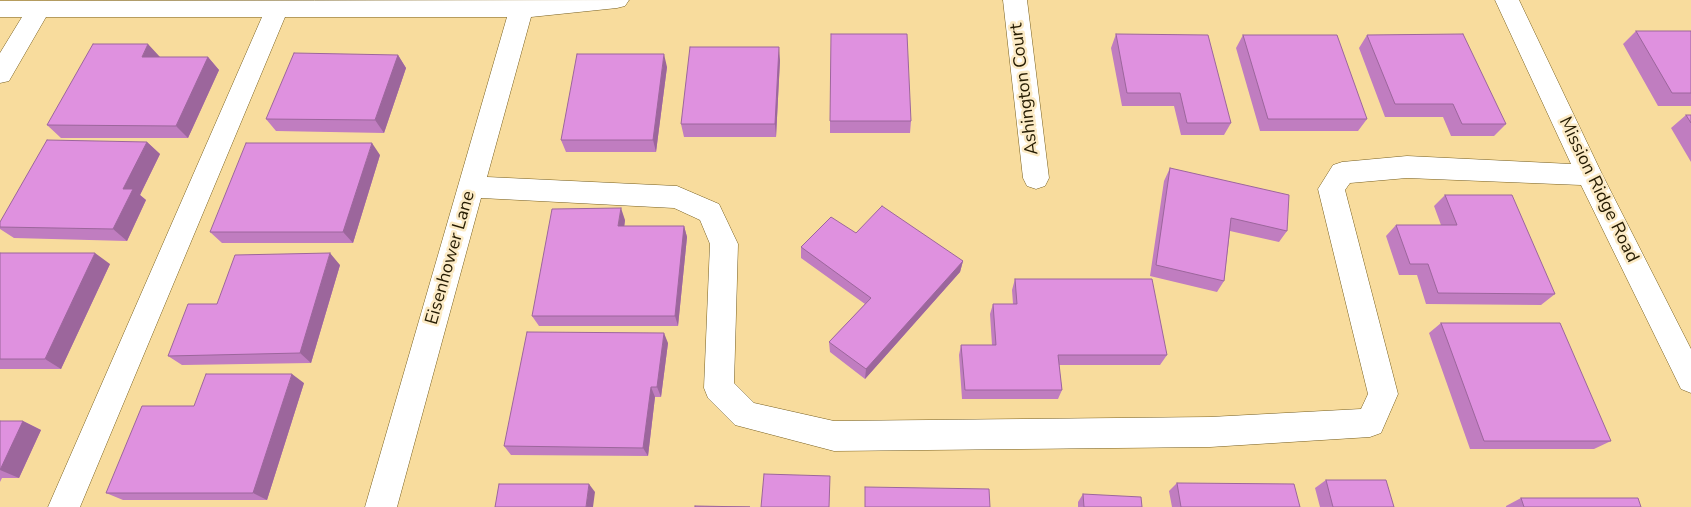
<!DOCTYPE html>
<style>
body{margin:0}
canvas{display:block;background:#f8dc9d}
</style>
<canvas width="1691" height="507"></canvas>
<script>
const ctx = document.querySelector('canvas').getContext('2d');
ctx.lineJoin = 'round';
const shape = rows => new Path2D(rows.map(r => 'M' + r).join(''));
function trace(path, color, width, dash) { ctx.strokeStyle = color; ctx.lineWidth = width; ctx.lineCap = dash ? 'butt' : 'round'; ctx.setLineDash(dash || []); ctx.stroke(path); }
function fillPath(path, color) { ctx.fillStyle = color; ctx.fill(path, 'evenodd'); }
function write(font, color, halo, rows, align = 'center') {
  ctx.font = font + ' "Nunito Sans",sans-serif'; ctx.lineWidth = 5; ctx.setLineDash([]); ctx.textBaseline = 'middle'; ctx.strokeStyle = halo; ctx.fillStyle = color; for (const [text, x, y, turn = 0] of rows) {
    ctx.save(); ctx.translate(x, y); ctx.rotate((+turn || 0) * Math.PI / 180); ctx.textAlign = isNaN(turn) ? turn : align; if (halo) ctx.strokeText(text, 0, 0); ctx.fillText(text, 0, 0); ctx.restore();
  }
}
const minor = shape([
 [629,0,625,6,617,8,531,17,487,177,677,186,719,204,738,244,734,383,754,403,834,421,1210,417,1361,409,1368,394,1318,189,1333,165,1342,162,1407,156,1571,164,1495,0,1519,0,1602,174,1691,349,1691,393,1681,389,1581,185,1407,178,1350,183,1345,190,1398,394,1381,433,1370,437,1210,447,834,451,735,425,708,398,704,388,710,244,700,220,674,208,481,198,397,507,365,507,507,17,285,17,80,507,48,507,262,17,46,17,9,81,0,83,0,53,22,17,0,17,0,1,629,0],
 [1003,0,1027,0,1049,178,1045,186,1036,189,1027,186,1023,178,1003,0]
]);
const wall = shape([
 [1636,31,1691,31,1691,106,1658,106,1623,44],
 [1116,34,1231,123,1224,135,1181,135,1174,106,1122,106,1111,48],
 [1243,35,1367,119,1358,131,1260,131,1236,48],
 [1367,35,1506,124,1494,136,1451,136,1443,117,1385,117,1359,48],
 [398,55,406,68,384,133,276,131,266,119],
 [160,57,208,57,219,70,188,138,61,138,47,125],
 [780,60,776,137,684,137,681,124],
 [667,67,656,152,566,152,561,140],
 [1686,115,1691,115,1691,162,1671,128],
 [830,121,911,121,910,133,830,133],
 [147,142,160,154,140,195,146,200,127,241,14,238,0,229,0,222],
 [380,155,353,243,222,243,210,232],
 [1170,168,1287,231,1279,242,1230,231,1224,281,1217,292,1150,276,1164,181],
 [1445,195,1555,294,1541,305,1426,304,1417,275,1399,275,1386,236,1396,225,1441,225,1434,206],
 [625,220,624,226,684,226,687,237,678,326,539,326,532,316],
 [856,233,963,261,960,272,865,379,830,352,829,342,865,304,801,258,801,247],
 [0,253,110,264,61,369,0,369],
 [340,265,311,363,182,365,168,356,217,304],
 [1015,279,1167,355,1160,365,1059,365,1062,390,1058,399,962,399,959,355,961,345,992,345,990,314,993,304,1013,304,1012,290],
 [1441,323,1611,441,1594,449,1470,449,1429,333],
 [668,343,661,397,655,397,648,456,511,455,504,446],
 [304,383,267,500,123,500,106,493,194,406],
 [0,421,23,421,41,430,19,478,2,478,0,482],
 [1326,480,1394,507,1320,507,1315,488],
 [1177,483,1300,507,1172,507,1169,491],
 [1083,494,1142,507,1078,507,1078,502],
 [1521,498,1641,507,1506,507,1506,506]
]);
const shadedWall = shape([
 [148,44,160,57,142,57],
 [779,47,780,60,776,137,775,124],
 [664,54,667,67,656,152,653,140],
 [398,55,406,68,384,133,375,120],
 [208,57,219,70,188,138,176,126],
 [147,142,160,154,140,195,146,200,127,241,113,229,123,189],
 [372,143,380,155,353,243,343,232],
 [621,208,625,220,623,238,618,226],
 [684,226,687,237,678,326,675,316],
 [95,253,110,264,61,369,45,359],
 [330,253,340,265,311,363,300,353],
 [963,261,960,272,865,379,866,369],
 [664,333,668,343,661,397,657,387],
 [292,374,304,383,267,500,253,493],
 [651,387,655,397,648,456,643,448],
 [23,421,41,430,19,478,0,470],
 [589,484,595,492,593,507,586,507]
]);
const building = shape([
 [1636,31,1691,31,1691,93,1672,93,1636,31],
 [831,34,907,34,911,121,830,121,831,34],
 [1116,34,1208,35,1231,123,1187,123,1180,93,1127,93,1116,34],
 [1463,34,1506,124,1462,124,1453,104,1395,104,1367,35,1463,34],
 [1243,35,1337,35,1367,119,1268,119,1243,35],
 [93,44,148,44,142,57,208,57,176,126,47,125,93,44],
 [690,47,779,47,775,124,681,124,690,47],
 [294,53,398,55,375,120,266,119,294,53],
 [577,54,664,54,653,140,561,140,577,54],
 [1686,115,1691,115,1691,123,1686,115],
 [47,140,147,142,123,189,133,189,113,229,0,227,0,222,47,140],
 [246,143,372,143,343,232,210,232,246,143],
 [1170,168,1289,195,1287,231,1231,218,1224,281,1156,265,1170,168],
 [1445,195,1512,195,1555,294,1438,293,1428,264,1410,264,1396,225,1457,225,1445,195],
 [882,206,963,261,866,369,829,342,871,298,801,247,831,217,856,233,882,206],
 [621,208,618,226,684,226,675,316,532,316,552,209,621,208],
 [0,253,95,253,45,359,0,359,0,253],
 [330,253,300,353,168,356,188,304,217,304,235,255,330,253],
 [1015,279,1152,279,1167,355,1058,355,1062,390,965,390,961,345,996,345,993,304,1017,304,1015,279],
 [1441,323,1560,323,1611,441,1484,441,1441,323],
 [527,332,664,333,657,387,651,387,643,448,504,446,527,332],
 [206,374,292,374,253,493,106,493,142,406,194,406,206,374],
 [0,421,23,421,0,470,0,421],
 [764,474,830,476,829,507,761,507,764,474],
 [1326,480,1386,480,1394,507,1333,507,1326,480],
 [1177,483,1294,484,1300,507,1181,507,1177,483],
 [499,484,589,484,586,507,495,507,499,484],
 [865,487,989,489,990,507,865,507,865,487],
 [1083,494,1141,497,1142,507,1084,507,1083,494],
 [1521,498,1638,498,1641,507,1524,507,1521,498],
 [695,506,750,507,695,507,695,506]
]);
const streetNames = [
 ["Ashington Court",1025,89,-97],
 ["Mission Ridge Road",1598,190,64],
 ["Eisenhower Lane",451,258,-74]
];
trace(minor, '#775f1f', 1);
fillPath(minor, '#fff');
fillPath(wall, '#c07dc0');
fillPath(shadedWall, '#9c669c');
fillPath(building, '#df91df');
trace(building, '#9c669c', 1);
write('18px', '#251b02', '#fcebc6', streetNames);
</script>
